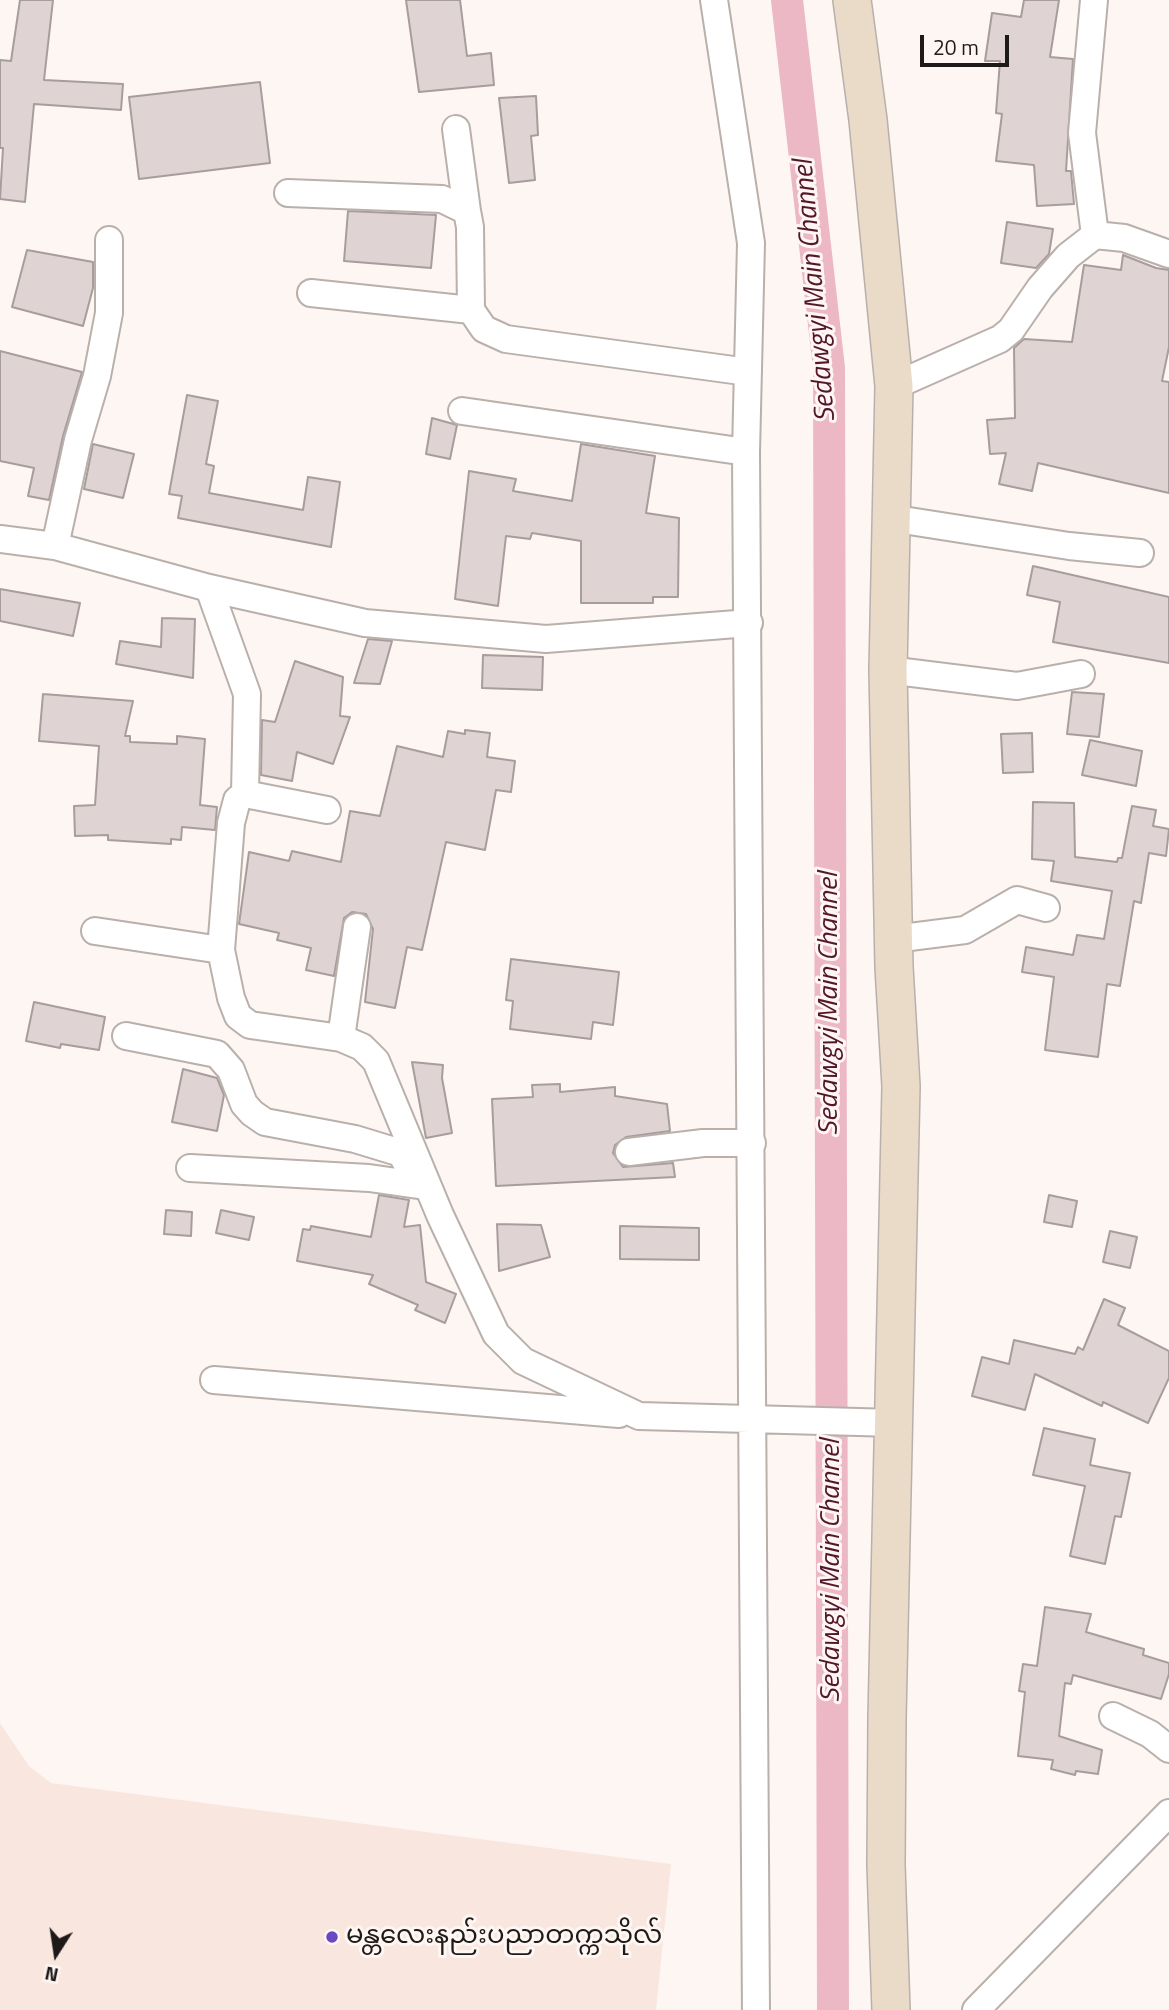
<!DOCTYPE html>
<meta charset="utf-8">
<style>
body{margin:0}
#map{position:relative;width:1169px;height:2010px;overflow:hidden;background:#fef6f2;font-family:"Titillium Web",sans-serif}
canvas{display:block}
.north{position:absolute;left:21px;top:1919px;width:70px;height:70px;-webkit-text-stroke:5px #fef6f2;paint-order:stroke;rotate:192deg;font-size:19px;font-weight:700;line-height:28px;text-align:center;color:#1e1a19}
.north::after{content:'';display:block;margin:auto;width:24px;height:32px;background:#1e1a19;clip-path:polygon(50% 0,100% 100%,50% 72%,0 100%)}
.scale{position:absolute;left:920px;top:35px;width:89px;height:32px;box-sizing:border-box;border:4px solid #1e1a19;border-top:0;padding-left:9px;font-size:21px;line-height:24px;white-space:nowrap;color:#1e1a19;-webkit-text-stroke:5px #fef6f2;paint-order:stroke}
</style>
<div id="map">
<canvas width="1169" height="2010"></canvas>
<div class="north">N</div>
<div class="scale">20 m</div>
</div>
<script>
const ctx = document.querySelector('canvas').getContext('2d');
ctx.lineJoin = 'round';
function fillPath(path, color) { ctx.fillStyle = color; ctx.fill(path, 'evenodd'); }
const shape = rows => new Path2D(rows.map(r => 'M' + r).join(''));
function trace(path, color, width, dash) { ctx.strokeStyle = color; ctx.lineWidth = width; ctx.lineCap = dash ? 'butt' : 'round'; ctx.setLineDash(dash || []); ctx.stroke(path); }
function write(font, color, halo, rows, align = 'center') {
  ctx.font = font + ' "Titillium Web","Noto Sans Myanmar",sans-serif'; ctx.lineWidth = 6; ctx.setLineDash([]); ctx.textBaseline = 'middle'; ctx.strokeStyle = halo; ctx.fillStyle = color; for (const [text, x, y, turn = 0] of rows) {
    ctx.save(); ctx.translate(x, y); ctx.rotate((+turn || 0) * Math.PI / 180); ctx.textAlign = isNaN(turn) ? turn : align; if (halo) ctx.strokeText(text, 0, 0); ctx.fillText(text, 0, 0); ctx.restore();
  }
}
const built = shape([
 [0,1723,29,1766,51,1783,671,1864,656,2010,0,2010]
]);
const canal = shape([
 [787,0,829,368,833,2010]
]);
const building = shape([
 [20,0,53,0,44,80,123,84,121,110,34,104,25,202,0,199,3,148,0,148,0,60,11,61,20,0],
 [406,0,460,0,467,56,491,53,494,85,419,92,406,0],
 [1024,0,1059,0,1050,57,1073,59,1066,171,1071,171,1074,204,1037,206,1034,165,996,161,1002,114,996,113,1000,61,985,61,992,13,1021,17,1024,0],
 [260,82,270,163,139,179,129,97,260,82],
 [536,96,538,135,531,136,535,180,509,183,499,98,536,96],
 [348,211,436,215,431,268,344,261,348,211],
 [1007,222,1053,229,1049,254,1036,268,1001,263,1007,222],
 [27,250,93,262,93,288,83,326,12,307,27,250],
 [1123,255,1156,268,1169,270,1169,347,1162,381,1169,382,1169,493,1038,463,1032,491,999,484,1006,453,990,454,987,420,1015,418,1014,348,1024,339,1072,342,1084,265,1121,270,1123,255],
 [0,351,82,372,63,436,49,500,28,496,34,468,0,461,0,351],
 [187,395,218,401,206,464,214,466,209,493,303,510,308,477,340,482,331,547,178,518,182,496,169,494,187,395],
 [432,418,457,425,450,459,426,454,432,418],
 [93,444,134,454,123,498,84,489,93,444],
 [581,444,655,456,646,513,679,518,678,597,653,597,653,603,581,603,581,541,532,533,530,539,506,536,498,606,455,599,469,471,516,479,513,491,572,501,581,444],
 [1033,566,1169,597,1169,663,1053,642,1060,602,1027,595,1033,566],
 [0,589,80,603,73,636,0,621,0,589],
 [162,618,195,619,193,678,116,664,120,641,161,647,162,618],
 [368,639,392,641,380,684,354,683,368,639],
 [483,655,543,657,542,690,482,688,483,655],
 [295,661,343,677,340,716,350,717,333,764,297,752,292,781,261,775,262,720,275,722,295,661],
 [1072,692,1104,694,1099,737,1067,734,1072,692],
 [43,694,133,701,125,736,130,736,130,742,177,744,177,736,205,739,200,805,217,807,215,830,182,827,181,840,171,839,171,844,108,840,108,835,75,836,74,806,95,805,99,746,39,741,43,694],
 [465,730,490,733,487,757,515,761,511,792,496,790,485,850,446,842,422,950,407,947,395,1008,365,1002,373,929,366,914,352,912,344,918,334,976,306,970,311,948,277,940,279,933,239,924,249,852,289,861,292,851,341,862,350,811,380,816,397,746,443,757,448,731,465,734,465,730],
 [1032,733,1033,772,1003,773,1001,734,1032,733],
 [1090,740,1142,751,1136,786,1082,775,1090,740],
 [1033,802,1074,803,1075,857,1117,862,1118,858,1122,858,1132,806,1156,810,1153,826,1169,829,1166,856,1149,853,1141,903,1134,901,1120,986,1107,984,1098,1057,1045,1050,1054,977,1022,972,1026,947,1073,955,1077,935,1104,939,1112,891,1051,881,1054,861,1032,859,1033,802],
 [511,959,619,972,613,1025,593,1022,591,1039,510,1029,513,1001,506,1000,511,959],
 [34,1002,105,1017,99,1050,61,1044,60,1048,26,1041,34,1002],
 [412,1062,443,1065,442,1078,452,1133,426,1138,412,1062],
 [183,1069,217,1078,224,1095,217,1131,172,1122,183,1069],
 [560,1084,560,1092,615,1087,615,1096,667,1104,670,1131,626,1137,615,1145,613,1153,623,1167,673,1163,675,1177,496,1186,492,1099,533,1097,532,1085,560,1084],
 [379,1195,409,1200,404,1227,420,1225,426,1282,456,1294,445,1323,415,1310,418,1305,369,1284,373,1275,297,1261,303,1229,310,1230,311,1226,371,1237,379,1195],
 [1049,1195,1077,1201,1072,1227,1044,1222,1049,1195],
 [166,1210,192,1212,191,1236,164,1234,166,1210],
 [221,1210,254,1217,249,1240,216,1233,221,1210],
 [497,1224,541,1225,550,1257,499,1271,497,1224],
 [620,1226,699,1228,699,1260,620,1259,620,1226],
 [1110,1231,1137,1237,1130,1268,1103,1262,1110,1231],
 [1104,1299,1125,1308,1118,1325,1169,1351,1169,1378,1148,1423,1103,1402,1102,1406,1035,1374,1025,1410,972,1396,982,1357,1009,1364,1014,1340,1075,1354,1078,1347,1083,1350,1104,1299],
 [1044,1428,1095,1439,1090,1465,1130,1473,1121,1517,1115,1516,1105,1564,1070,1556,1085,1486,1033,1475,1044,1428],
 [1045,1607,1091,1614,1086,1632,1144,1649,1143,1655,1169,1663,1169,1674,1161,1699,1073,1675,1071,1684,1065,1683,1059,1736,1102,1750,1098,1774,1076,1771,1075,1775,1051,1769,1053,1760,1018,1756,1025,1692,1019,1691,1023,1664,1037,1666,1045,1607]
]);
const street = shape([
 [714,0,751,243,746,452,756,2010],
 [1094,0,1082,133,1095,235],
 [456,129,467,211],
 [288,193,442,199,467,211,470,227,471,310,484,329,506,339,748,372],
 [311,293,471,310],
 [894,386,1000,339,1011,330,1040,288,1068,256,1095,235,1124,238,1169,254],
 [462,411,746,452],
 [890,518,1069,546,1140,553],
 [0,539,55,546,209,588,365,623,546,639,749,623],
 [55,546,78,440,97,376,109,313,109,240],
 [209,588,247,694,245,794],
 [888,670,1017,686,1081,674],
 [327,810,245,794,237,800,231,823,221,950,231,998,238,1016,250,1025,341,1038,362,1047,376,1061,440,1215,496,1334,523,1361,639,1416,895,1423],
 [95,931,221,950],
 [894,939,965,930,1017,900,1046,908],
 [126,1036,217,1054,231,1070,244,1104,252,1113,265,1122,355,1139,401,1153,415,1179],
 [341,1038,357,927],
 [629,1152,703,1143,752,1143],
 [190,1168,369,1178,418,1185],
 [214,1380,619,1414],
 [1113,1716,1150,1734,1169,1749],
 [976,2010,1169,1813]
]);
const secondary = shape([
 [852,0,868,120,894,386,888,670,894,967,901,1086,887,1718,886,1865,891,2010]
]);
const markers = [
 [332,1937,7,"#6a48c1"]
];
const poiNames = [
 ["မန္တလေးနည်းပညာတက္ကသိုလ်",346,1937]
];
const waterNames = [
 ["Sedawgyi Main Channel",816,291,-95],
 ["Sedawgyi Main Channel",830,1004,-90],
 ["Sedawgyi Main Channel",832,1571,-90]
];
fillPath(built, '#f9e7df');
trace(canal, '#ecb8c6', 32);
fillPath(building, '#dfd4d3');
trace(building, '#a79d9c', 2);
trace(street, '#b9b0ac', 30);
trace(secondary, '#b9b0ac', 40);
trace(street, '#fff', 26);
trace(secondary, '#eadbc9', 37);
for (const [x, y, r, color] of markers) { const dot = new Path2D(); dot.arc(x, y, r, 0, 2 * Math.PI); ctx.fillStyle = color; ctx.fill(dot); trace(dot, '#fef6f2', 2.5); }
write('26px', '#1e1a19', '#fef6f2', poiNames, 'left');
write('italic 28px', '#53162d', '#fef6f2', waterNames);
</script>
